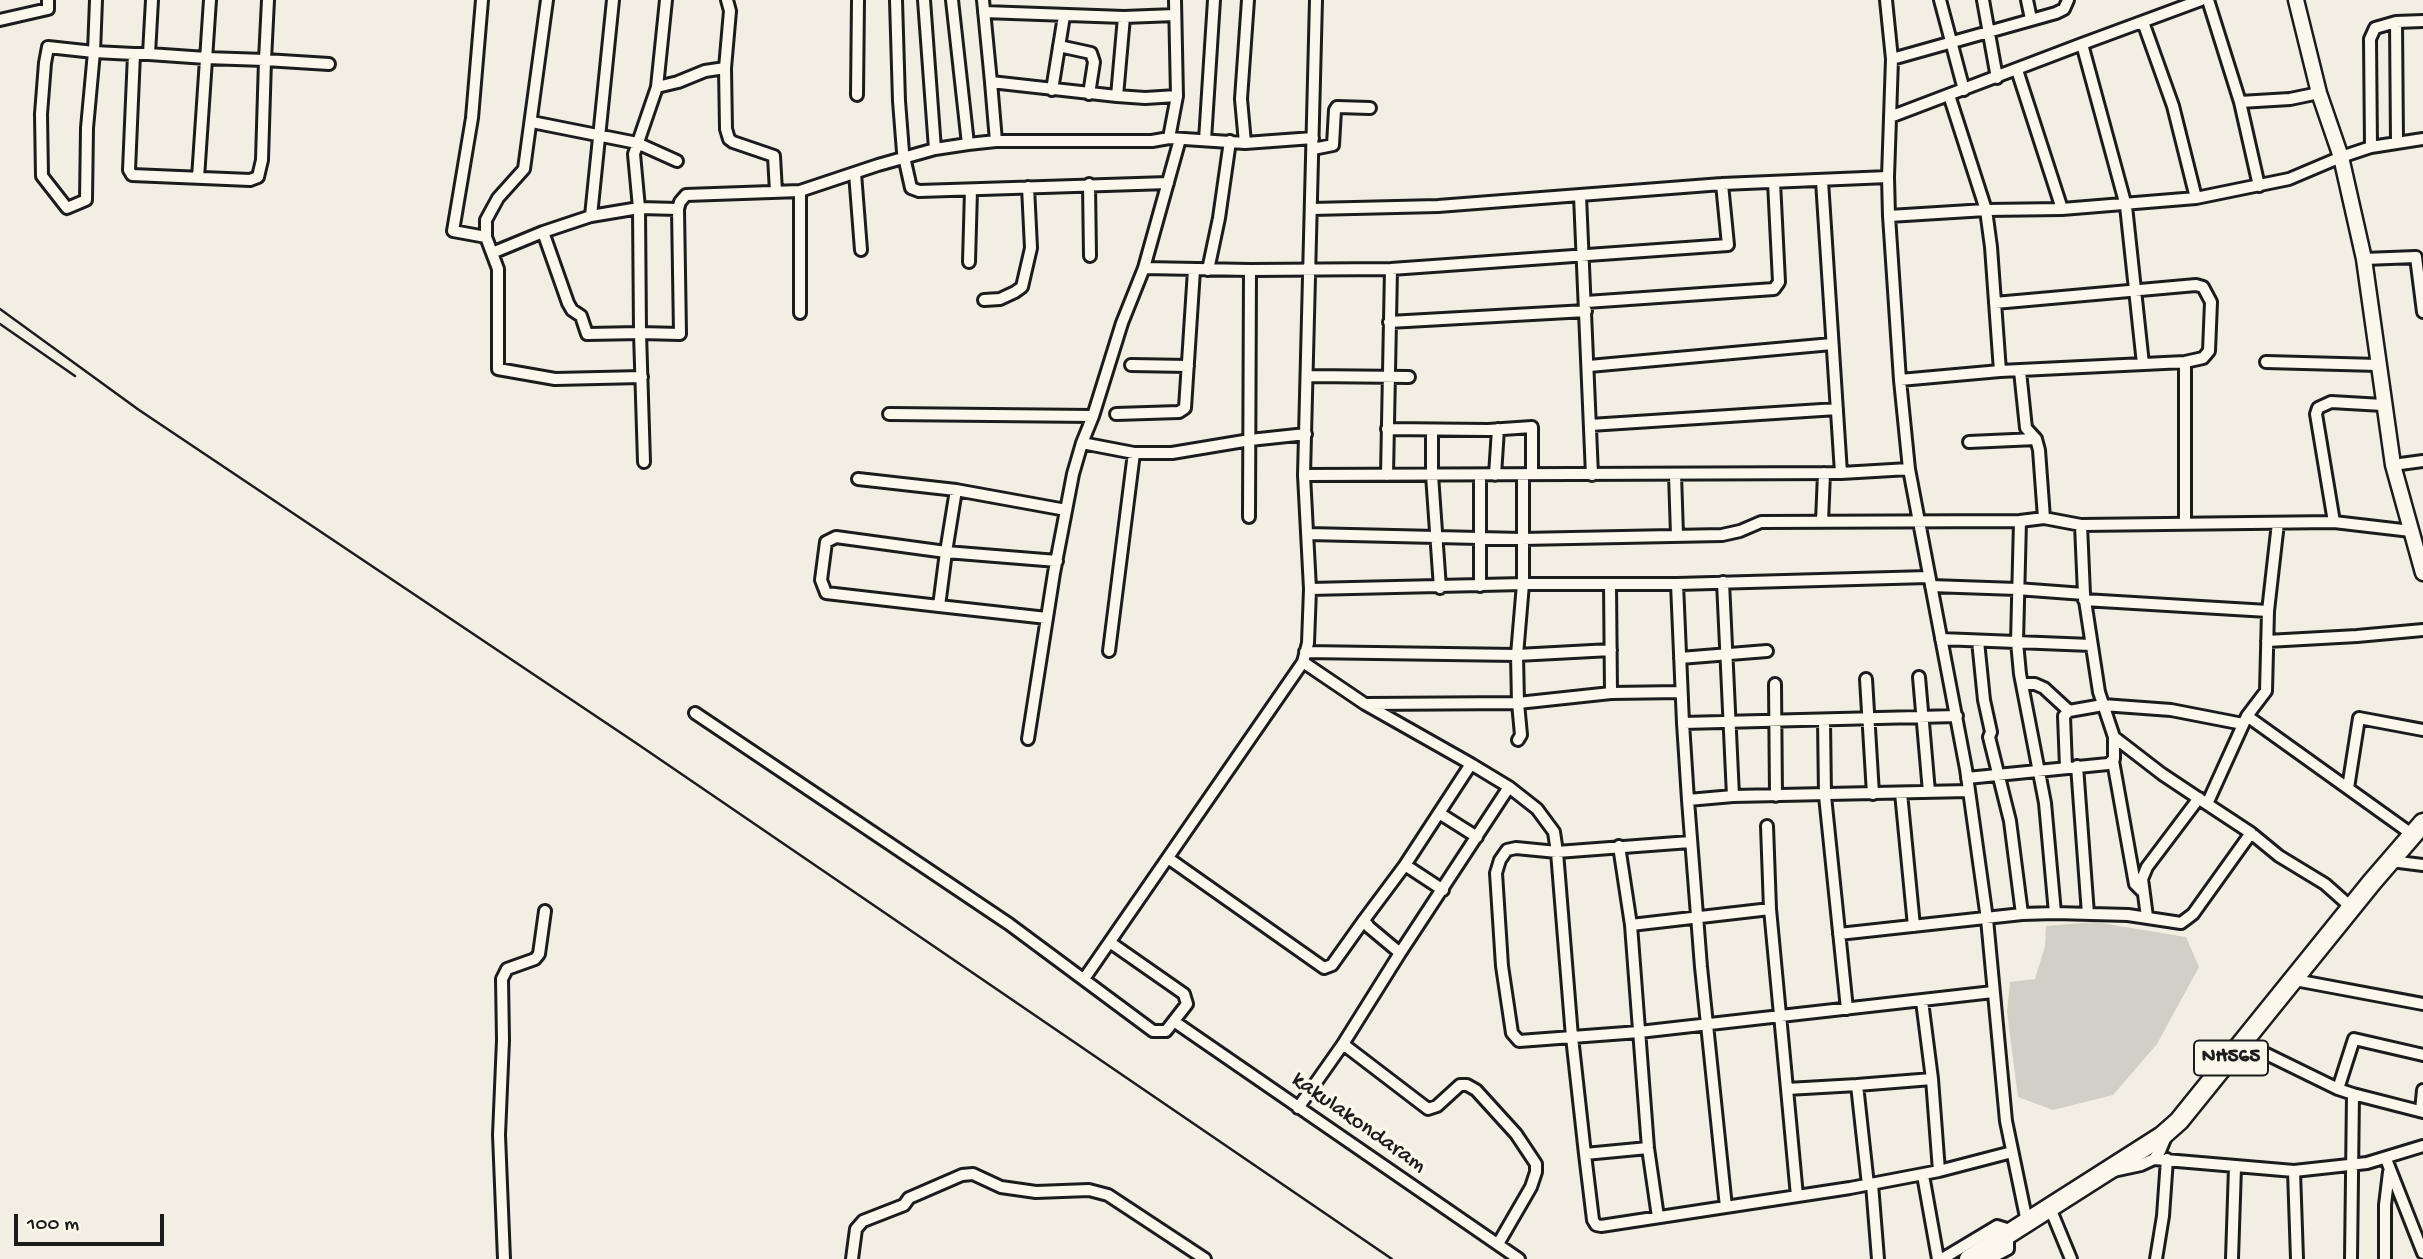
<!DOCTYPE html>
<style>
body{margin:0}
#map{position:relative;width:2423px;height:1259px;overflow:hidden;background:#f2eee4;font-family:"Gochi Hand",sans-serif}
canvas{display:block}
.scale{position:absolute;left:14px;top:1214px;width:150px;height:32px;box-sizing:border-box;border:4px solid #1c1c1c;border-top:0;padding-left:9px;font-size:21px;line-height:24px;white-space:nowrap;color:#1c1c1c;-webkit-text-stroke:5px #fbf7ec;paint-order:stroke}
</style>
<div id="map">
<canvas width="2423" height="1259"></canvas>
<div class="scale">100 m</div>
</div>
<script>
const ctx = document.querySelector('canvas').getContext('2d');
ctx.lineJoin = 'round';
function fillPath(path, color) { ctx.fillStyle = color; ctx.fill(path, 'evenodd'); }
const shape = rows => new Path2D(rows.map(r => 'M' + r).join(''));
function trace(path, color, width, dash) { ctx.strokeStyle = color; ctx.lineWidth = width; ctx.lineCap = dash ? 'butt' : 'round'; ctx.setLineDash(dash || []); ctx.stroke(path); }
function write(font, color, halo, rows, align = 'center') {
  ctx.font = font + ' "Gochi Hand",sans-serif'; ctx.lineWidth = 7; ctx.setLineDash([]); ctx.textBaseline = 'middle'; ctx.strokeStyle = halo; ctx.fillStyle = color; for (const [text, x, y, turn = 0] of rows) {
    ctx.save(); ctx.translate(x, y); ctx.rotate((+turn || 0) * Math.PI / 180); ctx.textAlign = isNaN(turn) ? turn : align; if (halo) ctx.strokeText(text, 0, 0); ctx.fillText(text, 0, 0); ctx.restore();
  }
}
const green = shape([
 [2095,922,2186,937,2199,967,2157,1044,2113,1095,2053,1110,2018,1097,2007,1012,2010,982,2035,979,2045,946,2046,926]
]);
const minor = shape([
 [96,0,94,52,48,47,45,63,41,114,42,176,67,208,86,200,87,128,94,52,134,54],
 [268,0,265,60,262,160,258,177,250,180,132,175,129,170,134,54,149,54,206,58,265,60,329,64],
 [482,0,472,118,453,231,486,237],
 [547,0,524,169,498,198,486,220,486,237,498,269,498,369,555,379,642,377],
 [666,0,657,87,634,154,639,208,678,209],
 [727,0,730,11,725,68,726,129,729,139,733,142,774,156,776,192],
 [896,0,899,101,903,152,911,188,919,191,1168,183],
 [924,0,935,149],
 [952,0,968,144],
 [983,0,991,82,1117,96,1145,98,1177,96],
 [1886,0,1892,59,1888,177,1889,216,1900,380,1909,469,1966,769,1987,919,2006,1121,2027,1222],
 [1940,0,1964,90],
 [1983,0,1997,78],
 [2027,0,2031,19],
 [2208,0,2240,102,2259,186],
 [984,12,1124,17,1175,15],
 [0,20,48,9,48,0],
 [2143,22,2173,106,2196,198],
 [2082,44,2201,0],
 [1059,46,1091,53,1094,62,1089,94],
 [149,54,152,0],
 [1892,59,2056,13,2064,9,2068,0],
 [2017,70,2062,209],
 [991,82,996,141],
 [657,87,678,82,705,71,725,68],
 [1052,90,1064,16],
 [857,95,858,0],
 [1949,95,1986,210,1991,247,2000,371],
 [1117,96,1124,17],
 [2240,102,2290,99,2319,93],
 [1890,117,2082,44,2126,206,2143,364],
 [532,122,637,143,677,161],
 [1169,138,1177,96,1175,0],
 [1205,140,1214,0],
 [1245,143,1241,99,1248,0],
 [2397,143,2396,22,2423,21],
 [2371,147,2370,39,2375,28,2396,22],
 [1313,149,1333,145,1335,110,1337,107,1370,108],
 [855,173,861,250],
 [198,178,210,0],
 [1822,181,1841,473],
 [1089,184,1090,256],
 [1580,196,1592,475],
 [639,208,640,333,587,334,581,316,572,310,568,303,543,232,591,216,639,208],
 [1312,209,1438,206,1722,184,1888,177],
 [591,216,613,0],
 [1889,216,1986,210,2062,209,2196,198,2289,179,2341,157,2371,147,2423,139],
 [492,253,543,232],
 [2364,259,2416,257,2423,312],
 [969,262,971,190],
 [1144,268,1250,270,1391,269,1728,245,1722,184],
 [1208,270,1219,218,1230,141],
 [984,300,1000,299,1015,292,1022,287,1031,248,1028,187],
 [1586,302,1774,289,1779,282,1774,182],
 [800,313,800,191],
 [1389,322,1586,311],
 [2266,362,2378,365],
 [1131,365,1188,366],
 [1589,366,1832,344],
 [2020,371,2026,428,2036,439,2039,450,2044,518],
 [1308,376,1409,377],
 [1900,380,2000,371,2185,362,2203,358,2209,351,2211,302,2203,287,2196,285,1995,303],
 [889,414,1093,416],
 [1116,414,1179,412,1185,408,1194,270],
 [1590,425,1837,409],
 [1387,429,1488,430,1532,427,1532,474],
 [1432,430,1432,475,1440,588],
 [1969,442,2036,439],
 [1082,443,1134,453,1172,453,1250,440,1306,434],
 [644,462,640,333,680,334,678,209,680,202,686,195,800,191,878,165,935,149,968,144,996,141,1152,141,1169,138,1245,143,1313,138],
 [2393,465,2423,461],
 [1675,474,1677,535],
 [1304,475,1841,473,1909,469],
 [1387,475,1391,269],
 [1480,475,1480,586],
 [1495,475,1498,429],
 [858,479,956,490,1066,510],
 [956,490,946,552,939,606,826,593,821,580,826,542,836,537,946,552,1057,561],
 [1249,517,1250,270],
 [2020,521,2044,518,2081,525,2334,522,2411,531],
 [1822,522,1824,473],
 [2334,522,2316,414,2318,408,2331,402,2383,405],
 [2185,523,2185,362],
 [2081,525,2084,594],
 [1308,534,1522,539,1722,535,1740,531,1761,522,2020,521,2017,642,2020,674,2045,803,2055,913],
 [1723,582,1733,796],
 [1610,584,1611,693],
 [1677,584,1683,723,1957,716],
 [1931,586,2017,589,2084,594,2099,692,2114,737,2162,774,2207,804],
 [1310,589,1523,584,1677,584,1928,577],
 [2084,600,2268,611,2266,691,2247,716],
 [939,606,1047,618],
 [2268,611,2278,523],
 [1941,639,2091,645],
 [1978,641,1984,700,1991,732,1989,737,2010,821,2022,914],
 [2267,641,2357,636,2423,630],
 [1109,651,1134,453],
 [1305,652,1517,655,1523,584,1523,475],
 [1680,658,1767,651],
 [1303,662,1365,704,1471,764,1405,865,1364,920,1369,927,1400,953,1343,1044,1428,1109,1437,1106,1460,1085,1467,1085,1476,1090,1516,1134,1536,1164,1536,1172,1531,1187,1498,1244],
 [1919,677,1929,792],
 [1866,679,1873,794],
 [1775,684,1776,796],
 [2022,684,2035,684,2044,688,2069,711],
 [1366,704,1518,703,1517,655,1611,650],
 [695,713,1009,924,1153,1031,1166,1031,1187,1004,1184,994,1111,943],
 [1824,720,1825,796,1847,1009],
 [1683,723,1688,800],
 [1028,739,1054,573,1073,474,1082,443,1093,416,1122,323,1144,268,1180,139],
 [1518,740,1521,735,1518,703,1611,693,1681,692],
 [2113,761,2135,884,2142,891],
 [1471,764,1509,787,1537,809,1554,832,1557,852,1516,848,1507,850,1500,860,1496,873,1502,966,1512,1033,1519,1041,1639,1032,1993,992],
 [2077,766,2088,914],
 [2066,767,2064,716,2069,711,2103,705,2171,710,2243,724],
 [1967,778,2108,764,2114,759,2114,737],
 [2348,788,2359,718,2423,730],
 [1901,793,1914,926],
 [1439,813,1477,837],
 [1767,826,1770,909,1787,1089],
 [2251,833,2207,804,2247,716,2413,835],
 [1619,846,1631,925],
 [1168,858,1324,968,1332,965,1364,920],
 [2391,861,2423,865],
 [1405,865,1443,890],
 [2147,917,2142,879,2147,867,2199,798],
 [1839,934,2022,914,2055,913,2128,915,2181,923,2193,914,2251,833,2279,856,2325,884,2352,908],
 [1400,953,1509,787],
 [1084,979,1303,662,1308,643,1310,589,1304,475,1316,0],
 [2295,980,2423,1004],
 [1922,1001,1932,1079,1939,1171],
 [1175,1022,1519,1259],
 [2244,1043,2338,1089,2353,1094,2351,1259],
 [2338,1089,2354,1039,2423,1055],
 [2353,1094,2423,1112],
 [1298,1108,1343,1044],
 [2421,1111,2423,1090],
 [1648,1148,1585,1154,1593,1220,1596,1225,1601,1226,1850,1188,1939,1171,2012,1152],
 [1585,1154,1572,1037,1557,852,1690,842],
 [2154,1159,2294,1171,2367,1163,2423,1146],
 [2386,1159,2423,1253],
 [2113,1171,2141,1165,2154,1159,2160,1151,2167,1134],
 [2294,1171,2297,1259],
 [1923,1175,1938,1259],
 [1872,1184,1878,1259],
 [1868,1185,1857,1085,1932,1079],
 [1797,1196,1787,1089,1857,1085],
 [1726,1207,1701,967,1688,800,1733,796,1969,791],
 [2050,1208,2071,1259],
 [1658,1217,1648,1148,1631,925,1770,909],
 [504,1259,499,1135,503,1040,502,979,507,969,535,959,539,954,545,911],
 [852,1259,856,1229,863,1221,904,1205,909,1198,962,1175,973,1174,1001,1187,1036,1192,1089,1190,1108,1195,1205,1259],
 [1942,1259,1997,1226,2013,1231],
 [1989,1259,2008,1249,2008,1235],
 [2156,1259,2163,1216,2167,1159],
 [2232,1259,2235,1167],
 [2385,1259,2385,1205,2389,1172]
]);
const tertiary = shape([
 [2296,0,2319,93,2341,157,2364,259,2393,465,2423,573]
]);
const trunk = shape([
 [1969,1259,2162,1136,2179,1121,2372,882,2423,823]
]);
const rail = shape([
 [0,309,139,410,636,743,1392,1259],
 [0,324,75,376]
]);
const shields = [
 [2231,1058,74]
];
const shieldNames = [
 ["NH565",2231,1058]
];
const streetNames = [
 ["kakulakondaram",1358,1124,35]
];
fillPath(green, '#d2cfc6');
trace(minor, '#1c1c1c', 16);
trace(tertiary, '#1c1c1c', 19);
trace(trunk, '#1c1c1c', 23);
trace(minor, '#fbf7ec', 10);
trace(tertiary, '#fbf7ec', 14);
trace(trunk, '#fbf7ec', 18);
trace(rail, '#1c1c1c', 2.5);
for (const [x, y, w] of shields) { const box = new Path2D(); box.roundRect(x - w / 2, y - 17.5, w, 35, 5); ctx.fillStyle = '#fbf7ec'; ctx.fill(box); trace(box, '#1c1c1c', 2); }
write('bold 21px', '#1c1c1c', null, shieldNames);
write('23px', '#1c1c1c', '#fbf7ec', streetNames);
</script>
